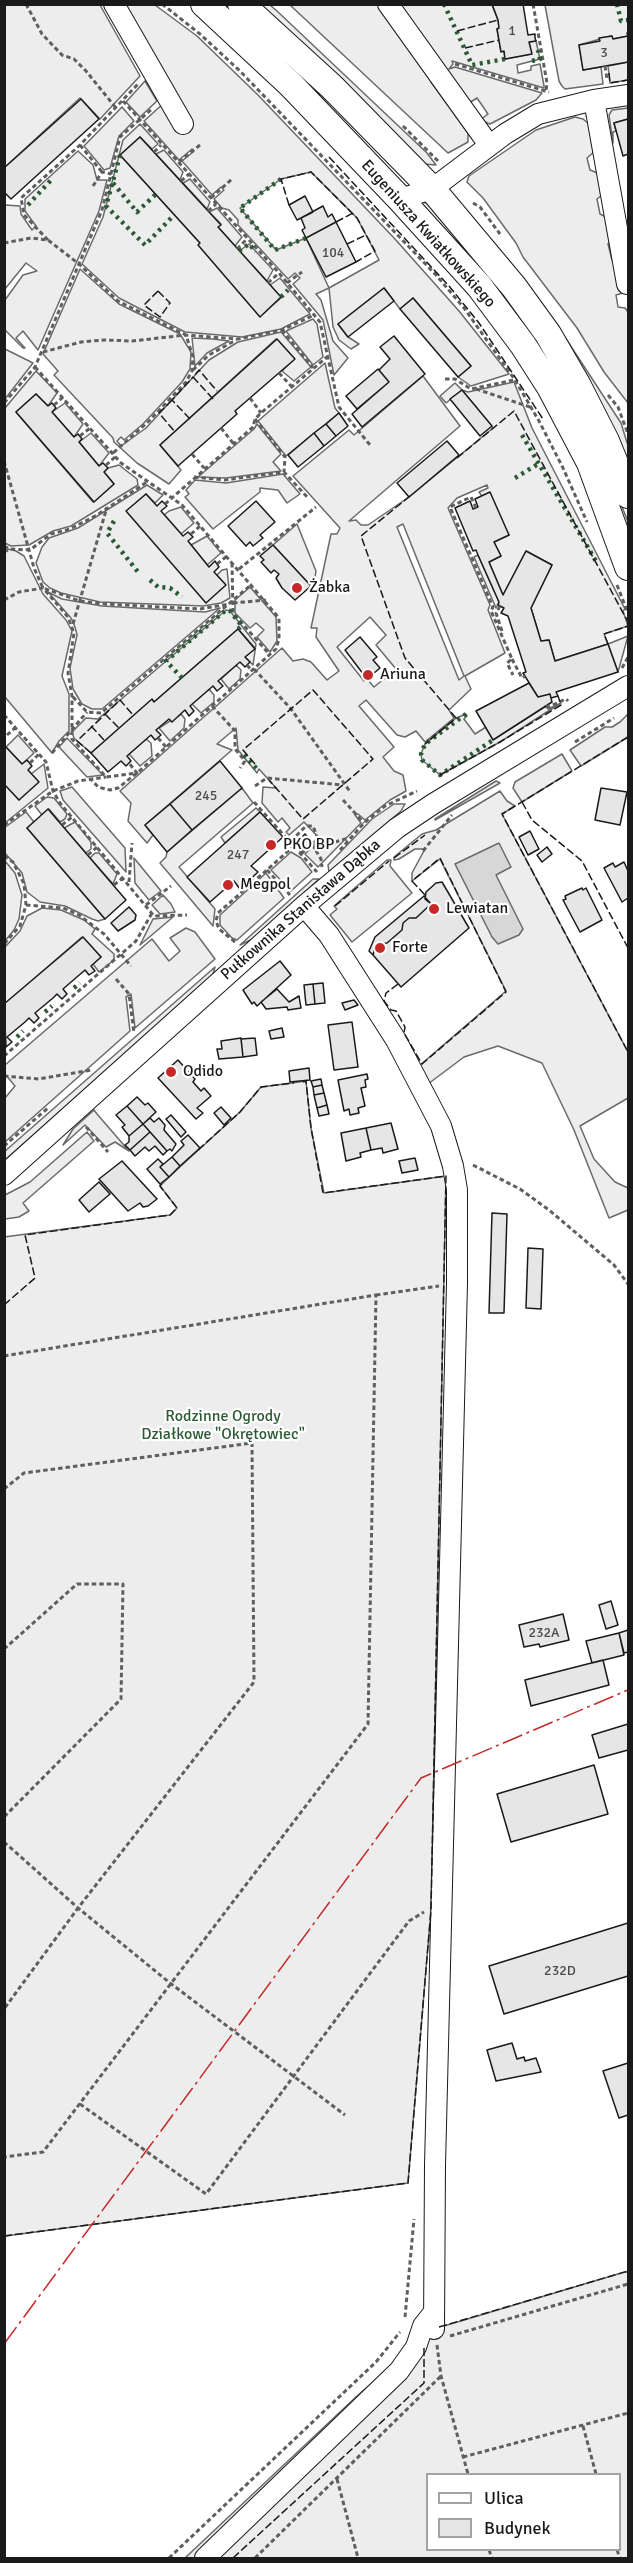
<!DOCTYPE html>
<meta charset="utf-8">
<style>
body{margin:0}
#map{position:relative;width:633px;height:2563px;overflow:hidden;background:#fff;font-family:Signika,sans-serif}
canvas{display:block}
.frame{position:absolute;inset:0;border:6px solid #1a1a1a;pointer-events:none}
.legend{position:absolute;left:426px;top:2473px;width:195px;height:78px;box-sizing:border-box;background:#fff;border:2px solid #a3a3a3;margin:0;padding:8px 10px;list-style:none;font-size:18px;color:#1a1a1a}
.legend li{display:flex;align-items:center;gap:12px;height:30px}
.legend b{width:30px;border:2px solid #a3a3a3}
</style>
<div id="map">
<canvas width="633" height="2563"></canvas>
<div class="frame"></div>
<ul class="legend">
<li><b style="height:8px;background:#fff"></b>Ulica</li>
<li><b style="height:16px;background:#e6e6e6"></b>Budynek</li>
</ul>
</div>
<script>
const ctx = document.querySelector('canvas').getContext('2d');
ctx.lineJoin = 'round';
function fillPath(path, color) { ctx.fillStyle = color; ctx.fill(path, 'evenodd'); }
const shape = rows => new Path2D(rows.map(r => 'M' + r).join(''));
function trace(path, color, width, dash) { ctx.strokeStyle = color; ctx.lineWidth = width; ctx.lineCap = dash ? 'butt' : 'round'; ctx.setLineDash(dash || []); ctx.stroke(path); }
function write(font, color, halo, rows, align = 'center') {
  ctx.font = font + ' Signika,sans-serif'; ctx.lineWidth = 4.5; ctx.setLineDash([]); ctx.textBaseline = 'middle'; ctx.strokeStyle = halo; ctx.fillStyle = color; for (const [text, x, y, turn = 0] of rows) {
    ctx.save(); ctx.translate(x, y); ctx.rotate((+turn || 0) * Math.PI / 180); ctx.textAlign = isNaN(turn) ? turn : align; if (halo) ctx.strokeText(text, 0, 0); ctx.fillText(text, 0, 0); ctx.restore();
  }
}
const built = shape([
 [5,4,100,5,140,76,100,119,80,98,5,167,5,4],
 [120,5,155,5,197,36,258,95,395,239,459,311,509,374,471,386,458,377,471,366,413,298,400,309,384,288,338,324,348,337,359,344,351,349,339,340,333,327,329,288,316,294,321,300,333,341,348,358,334,375,323,320,293,284,300,278,295,273,288,279,238,225,238,220,229,210,222,208,214,199,224,190,221,187,212,195,182,161,193,152,192,149,179,160,144,121,164,103,120,5],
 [311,172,357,218,379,260,329,288,306,238,276,250,240,208,281,179,311,172],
 [258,5,270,5,278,12,427,153,436,165,424,164,258,5],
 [290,5,492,5,498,20,499,28,497,29,501,51,504,51,505,59,531,54,529,42,536,41,540,59,517,65,518,73,531,70,531,66,540,64,544,86,544,88,452,61,453,64,449,69,455,67,542,93,536,100,490,124,480,120,488,114,477,98,469,103,439,76,431,82,468,133,468,142,448,153,290,5],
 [545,5,628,5,628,36,613,39,611,36,579,45,583,70,601,67,603,84,565,89,562,86,559,81,545,5],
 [628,62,628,80,610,83,608,66,628,62],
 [145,81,157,101,140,117,126,102,145,81],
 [122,107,134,121,119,136,110,168,104,170,84,146,122,107],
 [628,108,628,119,614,123,616,131,613,132,613,143,609,115,612,110,628,108],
 [575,117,583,119,589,124,595,151,587,158,590,170,600,174,602,195,597,199,600,214,606,217,611,239,608,244,612,260,616,261,623,293,616,295,618,307,625,308,628,312,628,403,604,372,577,328,523,257,516,243,483,198,467,182,469,176,536,130,575,117],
 [140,124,158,144,152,149,140,137,120,155,200,243,260,316,281,298,270,285,280,278,310,314,281,329,242,337,185,332,119,298,82,264,103,217,123,140,140,124],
 [164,150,183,172,180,180,156,154,164,150],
 [78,151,93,165,97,180,107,180,99,211,38,350,23,331,16,338,25,348,23,348,5,330,5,300,23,275,37,271,26,263,5,289,5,205,20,206,21,214,32,230,36,226,25,211,25,199,78,151],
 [190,179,210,202,207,209,183,183,190,179],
 [414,201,428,203,533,328,601,453,628,522,628,539,595,454,414,201],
 [217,208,242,237,235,246,218,227,221,224,209,212,217,208],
 [249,244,273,270,267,281,239,251,249,244],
 [80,269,119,304,180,334,191,352,190,369,182,382,143,424,124,440,121,437,117,441,121,446,146,428,209,360,238,342,281,332,311,367,294,381,282,371,294,359,276,339,160,445,181,470,169,484,137,463,114,442,113,438,54,375,58,371,43,354,80,269],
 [313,319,317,324,323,357,313,365,286,331,313,319],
 [557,325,621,423,628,446,628,469,557,325],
 [192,338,213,339,229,341,207,353,195,366,192,338],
 [5,349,33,363,5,399,5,349],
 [325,363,335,408,339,413,286,456,258,421,325,363],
 [36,371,57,393,48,406,36,394,16,412,93,502,114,484,104,472,108,468,119,465,137,479,138,485,71,526,53,531,29,545,11,546,5,543,5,408,36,371],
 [423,376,460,426,349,521,356,520,361,525,368,525,409,497,493,428,462,390,446,403,440,396,455,383,462,390,468,392,514,382,532,428,625,609,623,611,628,626,604,634,608,644,628,636,618,672,608,644,555,661,549,640,541,641,531,608,552,565,526,551,503,595,489,562,501,556,494,542,509,535,479,492,488,488,487,485,457,498,448,508,490,605,488,610,505,653,465,676,471,689,449,710,454,718,425,742,416,731,405,737,397,735,366,700,359,706,394,747,383,757,394,771,403,775,406,791,390,800,365,820,358,814,355,815,361,823,318,867,305,854,320,839,304,822,289,835,286,832,290,828,282,818,278,822,262,803,263,787,276,788,259,769,257,773,238,750,236,728,217,744,232,750,145,825,153,835,147,843,128,821,131,803,120,791,282,648,293,661,303,659,311,662,327,680,339,671,316,637,317,628,311,628,331,534,337,534,340,528,293,476,349,430,354,435,423,376],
 [403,524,464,676,459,680,397,527,403,524],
 [370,617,386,635,376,645,396,669,374,687,367,679,364,681,337,647,370,617],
 [65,403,83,424,74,437,52,412,65,403],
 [257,424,281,454,273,462,281,471,226,478,198,477,254,429,257,424],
 [91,433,109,453,99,466,79,442,91,433],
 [283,474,300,494,287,503,278,490,260,488,260,492,213,529,185,497,189,494,186,490,195,480,226,483,283,474],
 [147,485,163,495,155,503,146,494,127,511,225,585,217,575,222,570,227,569,230,598,221,603,203,606,100,602,61,593,50,588,43,582,36,563,42,547,49,538,78,528,147,485],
 [181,507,194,523,181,534,164,515,169,511,181,507],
 [297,524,316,571,314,584,311,586,273,545,297,524],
 [207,536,221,553,207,565,191,545,207,536],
 [4,548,16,551,24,556,43,594,66,620,72,631,62,676,69,694,69,731,59,741,52,753,5,697,4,548],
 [478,555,499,602,496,608,474,557,478,555],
 [250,587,276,617,277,641,270,652,257,637,264,630,256,623,250,628,235,613,235,600,250,587],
 [48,592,62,599,102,606,205,612,220,608,102,709,92,709,82,704,73,689,70,668,77,635,75,627,71,618,48,592],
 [226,610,230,611,256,644,253,665,245,657,255,648,238,629,154,702,152,700,91,753,74,738,72,732,86,718,98,719,226,610],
 [236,665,241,670,240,679,229,689,221,679,236,665],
 [209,689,214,695,214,702,201,713,192,704,209,689],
 [561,703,500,742,440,775,422,760,421,754,425,744,456,718,466,714,467,716,464,719,475,734,486,727,494,739,546,706,548,709,561,703],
 [181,714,185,719,184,728,170,741,159,728,181,714],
 [628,714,628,737,581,766,570,750,605,727,612,727,620,722,628,714],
 [18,735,34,753,22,764,6,747,18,735],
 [67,738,103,775,87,777,59,747,67,738],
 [146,739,151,743,152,756,140,766,129,754,146,739],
 [562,754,572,771,522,802,513,788,515,782,562,754],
 [44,764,48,788,5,823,5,784,19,800,31,774,44,764],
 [496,781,500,783,435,820,435,819,496,781],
 [72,787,125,848,126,872,63,800,60,791,72,787],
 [242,788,253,803,179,867,215,909,213,926,160,863,166,857,167,852,242,788],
 [500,791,507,801,515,806,502,814,628,1052,628,1098,580,1126,594,1159,615,1182,628,1188,628,1210,609,1218,574,1130,542,1063,498,1046,464,1057,428,1084,419,1066,506,991,440,859,412,881,412,873,425,849,415,849,399,859,394,860,394,857,422,834,436,830,500,791],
 [47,797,54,798,67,814,65,819,60,822,49,809,42,815,35,806,47,797],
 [394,804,405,804,401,811,329,872,328,865,372,819,394,804],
 [256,808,260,812,225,843,221,837,256,808],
 [26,812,34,822,27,828,105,919,98,921,92,919,65,906,40,902,27,892,22,873,5,853,4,828,26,812],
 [75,822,91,842,91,849,86,853,64,828,75,822],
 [291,852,301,858,312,872,291,891,271,870,291,852],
 [95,853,99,853,117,874,113,884,90,858,95,853],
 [134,858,161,891,149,900,135,883,134,858],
 [387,860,391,860,390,866,412,893,352,942,330,915,337,909,334,906,387,860],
 [5,861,15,873,22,895,19,919,14,930,5,941,5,861],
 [266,873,284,898,237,940,232,938,220,925,220,915,266,873],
 [313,879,319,879,255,938,240,945,313,879],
 [163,895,171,904,175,912,160,914,152,905,163,895],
 [42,908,61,910,84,920,95,929,92,934,114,954,114,960,99,972,93,964,101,957,82,937,5,1004,4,948,20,931,27,916,42,908],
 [173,917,140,945,153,919,173,917],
 [186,928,195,932,215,959,135,1028,131,994,126,997,130,1031,5,1142,5,1098,15,1086,5,1074,5,1065,152,939,169,961,180,951,170,938,186,928],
 [215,967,212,978,5,1160,4,1152,215,967],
 [306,1081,311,1128,324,1193,446,1176,431,1910,408,2183,5,2236,4,1237,170,1215,177,1208,160,1186,169,1177,240,1112,261,1087,306,1081],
 [94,1110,97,1114,129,1151,115,1142,106,1147,85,1125,63,1145,73,1129,94,1110],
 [87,1132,94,1141,23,1203,29,1211,19,1217,5,1219,5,1195,30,1182,87,1132],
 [628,2271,628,2558,185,2558,357,2396,434,2329,628,2271],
 [428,2474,620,2474,620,2550,428,2550,428,2474]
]);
const water = shape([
 [499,843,511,867,496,875,523,929,519,935,498,944,492,937,455,864,499,843]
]);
const building = shape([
 [492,4,523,4,528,35,535,34,535,38,536,41,529,42,532,54,505,59,504,51,501,52,497,29,499,28,498,20,492,4],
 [627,33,628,33,628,62,583,70,579,45,600,41,599,38,612,36,613,39,628,36,627,33],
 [81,99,99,119,11,199,4,192,4,168,81,99],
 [628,119,628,154,623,156,614,123,628,119],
 [140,137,221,225,218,227,281,297,260,317,198,245,200,243,120,155,140,137],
 [305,196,313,212,297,220,289,205,305,196],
 [323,206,328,217,332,214,336,222,306,238,302,230,305,228,301,218,323,206],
 [336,222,356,262,326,277,306,238,336,222],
 [384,288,394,301,348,337,338,324,384,288],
 [413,298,471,366,458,377,400,309,413,298],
 [394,336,425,374,362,427,352,414,389,382,379,370,390,359,380,347,394,336],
 [277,339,295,359,235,411,237,414,178,466,160,445,277,339],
 [378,369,389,382,357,409,346,396,378,369],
 [462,390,492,426,480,436,450,399,462,390],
 [36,394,48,406,52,403,56,408,52,412,74,437,78,434,82,439,79,442,99,466,103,463,108,468,104,472,114,484,94,502,16,412,36,394],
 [339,413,348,426,336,436,326,424,339,413],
 [326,424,336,436,324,446,314,433,326,424],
 [314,433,324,446,298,467,288,455,314,433],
 [447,441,459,455,409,497,397,483,447,441],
 [490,492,509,535,494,542,501,556,489,562,503,595,526,551,552,565,531,608,541,641,549,640,555,661,608,644,618,672,556,692,558,696,551,698,550,694,538,697,523,673,526,672,508,616,501,613,504,608,498,605,499,602,478,555,476,550,473,551,455,508,470,501,473,509,478,507,475,499,490,492],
 [146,494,157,506,162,501,167,506,161,511,183,536,188,532,193,537,188,541,209,567,215,561,219,567,214,572,226,585,206,603,126,511,146,494],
 [256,501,275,522,260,535,263,538,253,546,250,542,246,546,228,526,256,501],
 [273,545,311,586,295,600,282,588,276,578,279,574,274,570,271,573,261,562,264,560,260,556,273,545],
 [238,629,255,649,245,657,250,662,245,667,240,662,218,681,223,686,217,691,213,686,190,706,194,711,189,716,185,710,172,722,169,719,156,730,161,735,155,740,151,735,127,756,131,761,126,766,121,761,108,772,91,753,152,699,154,702,238,629],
 [360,637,377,657,373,660,380,668,367,679,345,650,360,637],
 [529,683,538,697,550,694,552,702,493,740,476,711,529,683],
 [4,745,22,764,27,760,32,766,28,770,39,782,19,800,4,784,4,745],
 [220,761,242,788,192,830,170,804,220,761],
 [601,788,627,792,620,825,595,820,601,788],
 [170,804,192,830,167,852,145,825,170,804],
 [48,809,126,900,105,919,27,828,48,809],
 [260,812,283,837,251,866,258,872,240,889,234,881,210,902,187,877,260,812],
 [530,831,539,849,528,855,519,837,530,831],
 [305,834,312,842,301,852,294,845,305,834],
 [547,847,552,854,542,862,537,855,547,847],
 [624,862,628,871,628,898,622,902,604,868,613,863,615,867,624,862],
 [442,882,469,928,401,987,373,955,375,948,380,944,387,943,402,930,403,923,409,918,416,918,431,904,425,899,426,892,436,883,442,882],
 [582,888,583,890,586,888,602,920,580,932,563,900,566,899,565,896,582,888],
 [424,896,431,904,416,918,409,918,403,923,402,930,387,943,380,944,375,948,373,955,369,951,375,937,424,896],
 [129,907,136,915,135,920,118,931,111,923,129,907],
 [83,937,101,957,91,966,95,971,89,975,85,970,63,989,67,994,62,999,57,994,53,998,35,1013,39,1018,34,1023,29,1018,25,1022,7,1037,12,1042,6,1047,4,1004,83,937],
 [280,961,291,975,257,1006,254,1002,252,1004,243,990,280,961],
 [323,983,325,1003,315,1004,313,984,323,983],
 [313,984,315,1004,306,1005,304,985,313,984],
 [277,989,289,1002,299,996,301,1008,288,1010,287,1007,266,1009,261,1002,277,989],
 [354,1000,358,1005,345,1010,342,1003,354,1000],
 [352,1022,358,1067,334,1070,328,1025,352,1022],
 [282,1028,284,1037,271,1039,269,1031,282,1028],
 [241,1038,243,1057,219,1059,217,1049,222,1049,221,1041,241,1038],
 [255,1038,257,1055,243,1057,241,1039,255,1038],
 [178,1060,195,1079,193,1082,201,1091,204,1088,211,1096,197,1108,203,1113,196,1119,158,1078,178,1060],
 [309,1068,310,1080,290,1082,289,1071,309,1068],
 [367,1074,368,1079,365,1080,366,1087,361,1088,365,1106,358,1108,359,1113,350,1115,349,1109,344,1111,338,1080,367,1074],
 [321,1079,322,1085,313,1087,311,1081,321,1079],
 [322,1085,324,1093,314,1095,313,1087,322,1085],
 [324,1093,327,1105,317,1108,314,1095,324,1093],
 [137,1097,145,1105,148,1103,156,1112,143,1124,127,1106,137,1097],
 [327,1105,329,1114,319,1116,317,1108,327,1105],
 [127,1106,143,1124,129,1136,122,1127,125,1125,116,1115,127,1106],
 [221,1107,231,1118,224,1125,214,1113,221,1107],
 [171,1115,186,1132,181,1137,166,1119,171,1115],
 [150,1118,154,1122,159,1118,165,1125,164,1130,176,1144,172,1151,170,1149,167,1151,143,1124,150,1118],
 [391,1123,398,1149,383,1153,382,1148,371,1150,366,1128,391,1123],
 [143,1124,150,1132,130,1150,125,1145,129,1142,129,1136,143,1124],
 [366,1128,371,1150,360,1153,361,1157,346,1161,341,1133,366,1128],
 [150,1132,167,1151,163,1155,155,1146,149,1151,145,1147,135,1156,130,1150,150,1132],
 [188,1135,200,1148,180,1166,172,1157,184,1145,181,1141,188,1135],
 [172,1157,180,1166,169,1177,160,1167,172,1157],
 [415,1158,418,1170,402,1173,399,1161,415,1158],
 [158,1159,163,1164,160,1167,169,1177,160,1184,147,1169,158,1159],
 [122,1161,157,1199,148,1206,143,1207,140,1203,128,1211,99,1179,122,1161],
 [99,1182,110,1194,89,1212,79,1200,99,1182],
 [492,1213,507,1214,504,1313,489,1313,492,1213],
 [528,1248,543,1249,541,1309,526,1308,528,1248],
 [611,1601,618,1625,606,1629,599,1605,611,1601],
 [563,1614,569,1640,540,1647,539,1644,524,1647,519,1625,563,1614],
 [628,1630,628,1652,624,1653,619,1633,628,1630],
 [619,1633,624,1655,592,1663,586,1641,619,1633],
 [603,1660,609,1685,531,1706,525,1680,603,1660],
 [628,1724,628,1750,599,1758,592,1735,628,1724],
 [594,1765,608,1814,511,1842,497,1794,594,1765],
 [628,1923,628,1976,504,2014,489,1966,628,1923],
 [512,2043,517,2059,524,2057,525,2061,536,2058,541,2072,496,2081,487,2050,512,2043],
 [628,2063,628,2115,619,2118,603,2071,628,2063]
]);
const path = shape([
 [26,4,42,34,62,55,74,59,86,71,116,108],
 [162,4,200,34,240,71,436,275,464,308,515,380,539,421,563,468,587,522],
 [533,4,547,83,546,91],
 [455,64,549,92],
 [605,66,607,79],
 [123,101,279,273,320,322,339,407,370,445],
 [403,126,438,161],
 [80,145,102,172],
 [154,152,161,145],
 [179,162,200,145],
 [181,181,189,174],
 [93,186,102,172,111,174],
 [211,198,232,179],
 [473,203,480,207,500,234],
 [208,211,216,204],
 [48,240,24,215,21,198,80,145,138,84],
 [4,243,31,238,48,240,79,264,118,301,186,335,193,357,192,371,186,382,149,421,112,454],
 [237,249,247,239],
 [268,283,279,273],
 [287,283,302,272],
 [282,330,313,368],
 [43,352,81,342,104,340,132,341,186,335,238,339,282,330,314,315],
 [35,367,121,463,182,505,279,618,279,639,276,649,137,773,118,788,110,790,98,787,91,779],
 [193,370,209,355,236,340],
 [279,373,292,387],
 [445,379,455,379,471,389,514,380],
 [476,389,530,407],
 [608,395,618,407,628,434],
 [250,398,261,413],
 [4,403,35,367,102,210,120,137,153,108],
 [54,405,63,397],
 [255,419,285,457,284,472],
 [221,428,233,443],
 [80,436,90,428],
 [192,454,204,468],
 [4,461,34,568,43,588,80,601,104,604,200,609,229,604],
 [106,465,115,457],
 [194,477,225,480,284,472,308,498],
 [165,504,253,427,255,419,261,413,327,357],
 [476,508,471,497,450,507,493,607,491,611,512,659,507,663,513,675],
 [191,534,200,526],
 [4,546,10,549,30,550,51,534,70,529,97,515,147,482],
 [4,552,10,549],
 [232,563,233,613,270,655],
 [217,564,227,556],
 [239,569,316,507],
 [617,585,628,613],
 [4,600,19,592,43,588,68,617,74,633,68,673,72,696,72,739,106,777,137,773,129,763],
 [233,603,266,600],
 [500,606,496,613,503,634],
 [73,624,107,507],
 [512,659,522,678,525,676],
 [247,665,252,671],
 [622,668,628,657],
 [254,669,291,709,351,793],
 [73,697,87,712,101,713,252,584],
 [547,705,548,707,566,699,568,701],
 [212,706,235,731,235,749,245,761,240,768],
 [4,715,46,762,53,791,60,803,154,916,187,915],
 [7,735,16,727],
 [158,738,166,747],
 [575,742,614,718],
 [52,753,87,712],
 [30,763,39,754],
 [255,786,267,778,343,785],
 [343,800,364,823],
 [254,802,317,872],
 [4,825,53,791,78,781,106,777],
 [62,825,72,817],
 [291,841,306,826,313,826,318,839,301,854],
 [312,844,321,859,322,867],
 [306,850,349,838],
 [340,850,364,823,385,806,417,791],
 [423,851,452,815],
 [88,855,97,847],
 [4,856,13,862,24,884,26,905,20,926,4,944],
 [267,870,290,895],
 [129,882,132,843],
 [114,885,124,877],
 [26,905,63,908,79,915,104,934,131,966],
 [146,905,171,886],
 [235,942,219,929,216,921,218,913,294,846],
 [116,979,129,994,134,1033],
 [4,1056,136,941,152,913],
 [4,1076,39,1079,91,1070],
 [86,1129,87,1128,108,1152],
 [4,1146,48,1108],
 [473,1165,520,1189,549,1210,614,1265,628,1284],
 [376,1295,439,1286],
 [4,1356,376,1295,368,1724,43,2152,4,2157],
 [4,1489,24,1473,252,1443,254,1682,78,1908,4,2009],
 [4,1649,77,1584,123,1584,121,1699,4,1817],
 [4,1842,78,1908,170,1983,345,2115],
 [80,2104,206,2194,409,1921,424,1912],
 [405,2317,414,2219],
 [450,2336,628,2284],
 [437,2345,441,2376,468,2474],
 [583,2426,596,2474],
 [463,2457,628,2413],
 [337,2479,358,2558],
 [489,2550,492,2558],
 [617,2550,620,2558],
 [169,2558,376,2362,400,2332],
 [255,2558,441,2376]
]);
const minor = shape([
 [114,4,183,124],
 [388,4,489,145],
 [594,100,627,284],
 [400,199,432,189,505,134,538,114,594,100,628,95],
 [304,906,329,935,396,1040,441,1126,453,1166,457,1190,457,1283,435,2165,434,2329],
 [4,1175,304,906,397,828,433,804,628,686],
 [205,2558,399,2371,416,2347,423,2326,434,2312]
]);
const major = shape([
 [204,4,291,85,400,199,479,286,523,345,550,387,590,463,628,567],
 [241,4,332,87,432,189,514,287,548,334,577,384,606,441,628,495]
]);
const hedge = shape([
 [444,4,472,65,505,59],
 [617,4,621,21,628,20],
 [532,61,540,59,538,50],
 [120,155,106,206,145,245,174,215],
 [281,179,240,208,275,250,306,238],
 [113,183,137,212,156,194],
 [28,205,53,178],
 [239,251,249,244,256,252],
 [281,297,288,290],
 [522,435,597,563],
 [515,478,538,464],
 [114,521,107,533,138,572],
 [150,580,158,587,170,588,182,597],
 [182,678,166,661,226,610,230,611,242,626,238,629],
 [466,714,425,744,421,754,422,760,440,775,493,740],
 [244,755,257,769],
 [74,988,80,983],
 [45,1012,52,1006],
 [17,1037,23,1031]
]);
const fence = shape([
 [457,31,498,20],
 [465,48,499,40],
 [609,73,610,83,628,80],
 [329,157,449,286,479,323,543,419],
 [289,205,281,179,311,172,357,218,375,251,356,262],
 [336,222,353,213],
 [347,244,366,235],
 [158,291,170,303,160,317,144,305,158,291],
 [213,399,193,377,199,370,217,391],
 [172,400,159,413,175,432],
 [190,419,172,400,193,377],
 [457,458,514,411,628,622],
 [410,496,361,536,405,658,456,718,425,744],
 [608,644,604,634,628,626],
 [105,714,119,728],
 [91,726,105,741],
 [628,737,502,814,628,1052],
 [91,753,77,741,120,700,134,716],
 [255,764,243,750,313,690,373,759,303,819,269,780],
 [440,775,500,742,561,705,558,696],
 [522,802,532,820,582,861,628,948],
 [394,858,425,835],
 [335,906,389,861],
 [398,984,386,993,384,1001,391,1010,396,1011,405,1027,404,1033,422,1064,506,992,440,858,412,881,425,895],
 [198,1150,240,1112,261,1087,294,1083],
 [4,1305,35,1278,25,1235,170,1215,177,1208,160,1186,162,1183],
 [4,2236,408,2183,431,1910,446,1176,323,1193,311,1128,306,1081,303,1082],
 [439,2327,628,2271],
 [233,2558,424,2383,424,2348]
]);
const power = shape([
 [4,2344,421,1778,628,1690]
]);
const markers = [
 [297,588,6,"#c62828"],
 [368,675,6,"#c62828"],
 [271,845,6,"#c62828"],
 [228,885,6,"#c62828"],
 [434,909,6,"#c62828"],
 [380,948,6,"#c62828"],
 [171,1072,6,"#c62828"]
];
const numberNames = [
 ["1",512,31],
 ["3",604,53],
 ["104",333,253],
 ["245",206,796],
 ["247",238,855],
 ["232A",544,1633],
 ["232D",560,1971]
];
const streetNames = [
 ["Eugeniusza Kwiatkowskiego",428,234,48],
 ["Pułkownika Stanisława Dąbka",301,910,-41]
];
const poiNames = [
 ["Żabka",309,588],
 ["Ariuna",380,675],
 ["PKO BP",283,845],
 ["Megpol",240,885],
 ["Lewiatan",446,909],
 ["Forte",392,948],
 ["Odido",183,1072]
];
const parkNames = [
 ["Rodzinne Ogrody",223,1417],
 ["Działkowe \"Okrętowiec\"",223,1435]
];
fillPath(built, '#ededed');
trace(built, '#6a6a6a', 1.5);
fillPath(water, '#d7d7d7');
trace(water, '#6a6a6a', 1.5);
fillPath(building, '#e6e6e6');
trace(building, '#1a1a1a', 1.5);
trace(minor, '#1a1a1a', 22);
trace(major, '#1a1a1a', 28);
trace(path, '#5f5f5f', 3, [4.5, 3]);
trace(minor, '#fff', 20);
trace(major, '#fff', 26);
trace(hedge, '#2b5a34', 4.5, [3, 4.5]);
trace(fence, '#1a1a1a', 1.5, [8, 3]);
trace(power, '#c62828', 1.5, [21, 4.5, 3, 4.5]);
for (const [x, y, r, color] of markers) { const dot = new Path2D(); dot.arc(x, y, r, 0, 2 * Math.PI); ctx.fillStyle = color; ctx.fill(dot); trace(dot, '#fff', 2); }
write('14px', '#4d4d4d', null, numberNames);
write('16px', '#1a1a1a', '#fff', streetNames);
write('16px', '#1a1a1a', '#fff', poiNames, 'left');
write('16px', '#2b5a34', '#fff', parkNames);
</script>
